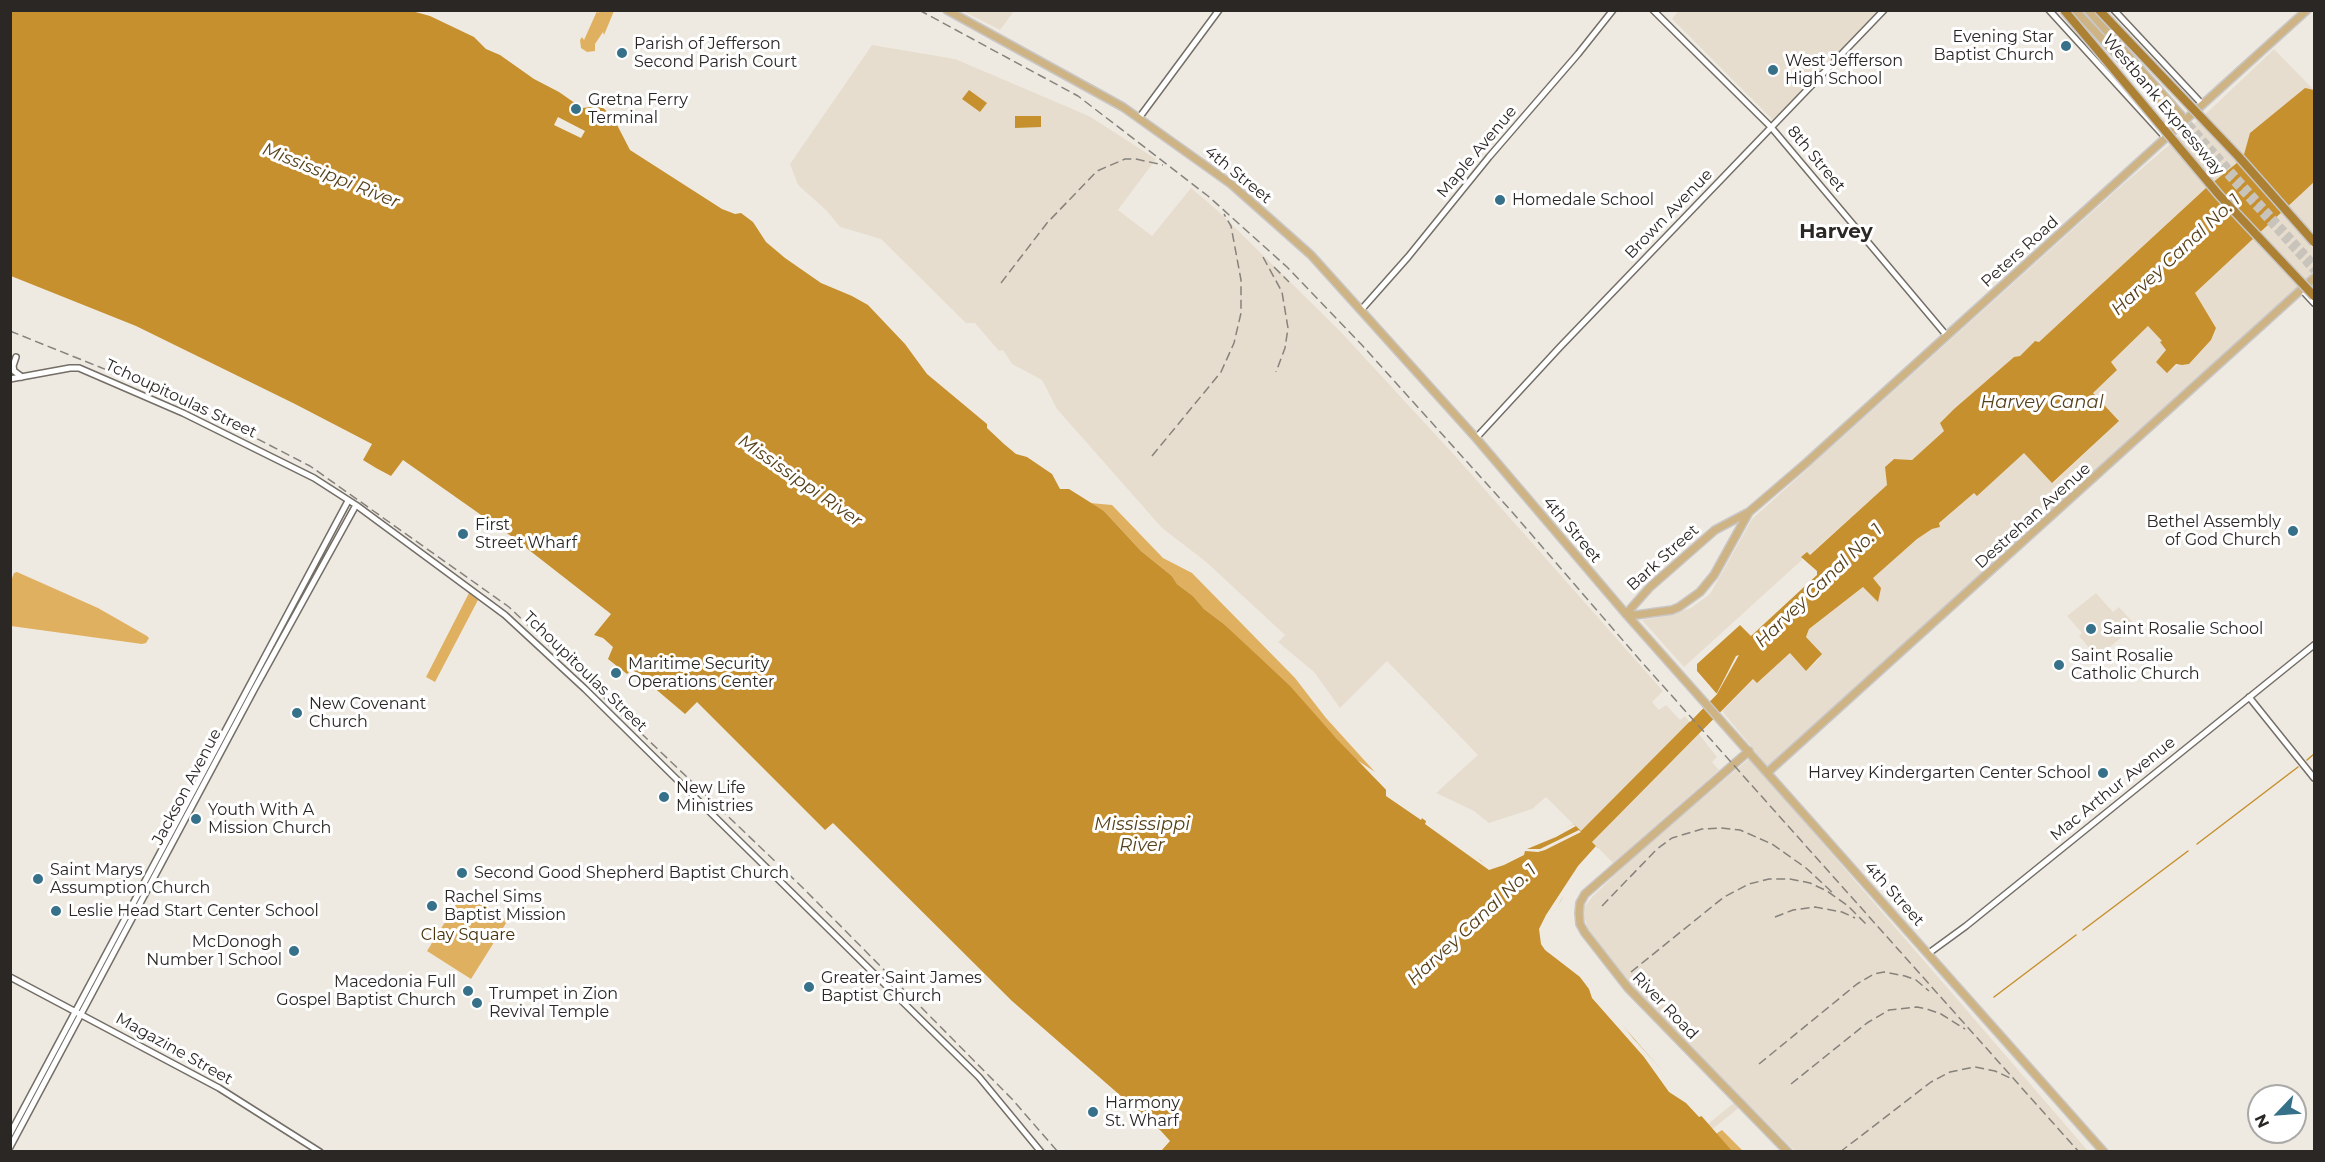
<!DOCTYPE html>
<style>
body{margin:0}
#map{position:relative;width:2325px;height:1162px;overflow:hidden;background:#efeae1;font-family:Montserrat,sans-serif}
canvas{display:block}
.frame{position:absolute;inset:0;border:12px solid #2a2724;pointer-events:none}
.north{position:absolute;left:2247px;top:1084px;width:60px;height:60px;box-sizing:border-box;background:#fff;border:2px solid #aaa9a7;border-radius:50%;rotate:245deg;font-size:16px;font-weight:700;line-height:24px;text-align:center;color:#2a2724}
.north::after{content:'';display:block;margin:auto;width:21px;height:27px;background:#367089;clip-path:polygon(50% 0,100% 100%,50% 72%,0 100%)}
</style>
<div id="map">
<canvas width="2325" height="1162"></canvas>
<div class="frame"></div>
<div class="north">N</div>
</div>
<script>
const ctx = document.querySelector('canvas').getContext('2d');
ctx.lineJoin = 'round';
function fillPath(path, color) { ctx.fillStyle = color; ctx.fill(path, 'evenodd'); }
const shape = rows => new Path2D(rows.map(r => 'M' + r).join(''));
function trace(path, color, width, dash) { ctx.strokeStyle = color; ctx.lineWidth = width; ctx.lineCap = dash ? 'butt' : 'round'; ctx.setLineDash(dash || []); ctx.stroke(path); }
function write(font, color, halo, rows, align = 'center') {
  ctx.font = font + ' Montserrat,sans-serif'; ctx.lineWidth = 6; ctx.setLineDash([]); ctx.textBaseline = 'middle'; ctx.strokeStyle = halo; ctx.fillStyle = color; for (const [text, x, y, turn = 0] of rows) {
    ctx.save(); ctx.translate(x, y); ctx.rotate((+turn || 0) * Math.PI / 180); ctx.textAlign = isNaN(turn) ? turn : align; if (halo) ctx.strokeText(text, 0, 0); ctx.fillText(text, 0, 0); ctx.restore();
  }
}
const built = shape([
 [1679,10,1879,11,1774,121,1672,19],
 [963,11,1014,11,1000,30],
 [872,45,955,59,1089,116,1156,159,1118,210,1152,236,1191,188,1217,210,1340,331,1457,458,1663,691,1652,702,1659,710,1666,705,1680,720,1685,716,1690,722,1581,832,1546,797,1532,809,1489,823,1474,811,1436,793,1478,755,1387,661,1340,708,1314,672,1278,642,1285,635,1205,561,1162,528,1057,409,1042,380,1012,364,1003,350,999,351,975,323,966,323,881,239,840,227,826,210,798,185,790,164],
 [2274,49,2314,90,2243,158,2206,188,2039,342,2020,356,2014,357,1954,409,1944,431,1912,460,1893,459,1885,467,1887,485,1809,555,1802,557,1803,559,1684,667,1642,620,1665,616,1691,608,1710,594,1752,519,2119,188,2211,109],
 [2314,182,2314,275,1769,768,1722,711,1754,679,1757,682,1791,653,1807,670,1819,659,1806,637,1809,629,1863,587,1877,601,1872,578,1917,539,1932,529,1940,527,1939,523,1974,493,1977,495,2024,452,2053,483,2119,421,2093,393,2117,370,2111,362,2148,326,2162,341,2161,343,2166,350,2167,372,2178,365,2189,364,2211,340,2216,328,2195,293],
 [2096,593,2113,612,2119,607,2136,626,2097,657,2079,636,2082,633,2067,616],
 [1699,734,1717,757,1712,762,1719,770,1613,863,1592,842],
 [1749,759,1763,774,2088,1151,1795,1151,1746,1102,1695,1143,1692,1137,1741,1097,1623,978,1589,932,1583,912,1585,906,1593,896,1642,849]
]);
const green = shape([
 [597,11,598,13,600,11,614,11,604,35,603,32,595,44,595,51,587,52,581,48,580,40,582,37,584,40],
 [1090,503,1112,505,1163,558,1192,573,1295,678,1326,718,1375,772,1357,760,1250,649,1224,624,1204,609,1193,596,1177,584,1172,576,1141,551,1104,511],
 [17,572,98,608,147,636,149,638,146,643,142,644,11,626,11,581,14,573],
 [469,593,478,600,435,682,426,677],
 [463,893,508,920,471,979,427,951],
 [1722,1130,1743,1151,1724,1151,1711,1137]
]);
const water = shape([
 [10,11,412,11,430,16,474,37,486,49,500,55,534,79,559,92,582,108,601,106,613,117,630,150,722,209,735,214,741,213,753,222,766,242,785,258,821,283,852,296,868,305,905,344,927,374,987,424,987,428,1004,444,1016,454,1027,457,1052,474,1060,489,1069,489,1104,511,1141,551,1172,576,1177,584,1193,596,1204,609,1224,624,1290,686,1336,738,1394,798,1491,868,1525,851,1527,846,1574,824,1581,831,1717,694,1697,671,1697,664,1740,625,1751,636,1817,575,1817,571,1801,557,1807,552,1810,555,1887,485,1885,467,1894,459,1912,460,1944,431,1940,423,1954,409,2014,357,2020,356,2035,341,2039,342,2206,188,2243,158,2250,133,2305,88,2314,90,2314,182,2195,293,2216,328,2211,340,2189,364,2182,365,2176,364,2167,373,2156,362,2166,350,2160,342,2162,341,2148,326,2111,362,2117,370,2093,393,2119,421,2052,483,2024,453,1977,496,1974,493,1939,523,1940,527,1932,529,1917,539,1873,578,1881,588,1878,602,1863,587,1809,629,1806,637,1822,654,1806,671,1790,653,1757,683,1753,679,1592,842,1598,848,1580,867,1544,930,1550,950,1576,972,1732,1151,1161,1151,1170,1141,1161,1131,1012,1001,833,823,825,830,697,702,685,714,632,669,627,674,608,659,613,647,603,638,594,635,611,614,511,536,403,460,391,476,376,468,363,460,372,444,295,404,136,326,11,276],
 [969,90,987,103,980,112,962,99],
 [1015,116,1041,116,1041,127,1015,128]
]);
const pier = shape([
 [558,117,585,131,581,138,554,125],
 [1739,655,1717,694,1690,722,1688,720,1717,693,1736,656],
 [1386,789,1423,816,1421,820,1386,796],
 [1427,819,1457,840,1481,861,1491,865,1522,850,1525,845,1574,824,1576,826,1556,837,1527,849,1540,849,1579,830,1581,832,1545,850,1538,852,1525,851,1524,855,1504,865,1489,870,1425,824],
 [1596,846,1600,850,1583,869,1561,900,1547,930,1552,949,1579,970,1633,1038,1688,1099,1702,1116,1699,1117,1686,1103,1669,1092,1644,1057,1592,998,1589,989,1580,977,1545,950,1541,944,1539,929,1546,915,1578,866]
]);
const stream = shape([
 [2307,760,2314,754],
 [2197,844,2298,767],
 [2083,930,2188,851],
 [1994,997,2076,935]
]);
const majorTunnel = shape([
 [2182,116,2314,264],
 [2178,120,2314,271]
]);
const minor = shape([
 [1653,10,1771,127,1947,336],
 [2049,10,2165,137],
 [2114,10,2202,104],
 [1139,118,1219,10],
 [2302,290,2314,303],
 [1361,310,1408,257,1489,157,1578,54,1613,10],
 [16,357,13,366,14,371,22,377],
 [10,379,70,368,79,368,183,413,314,478,356,505,505,615,585,689,979,1077,1041,1152],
 [1476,438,1560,347,1884,10],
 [2249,697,2314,778],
 [1929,953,1966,926,2314,645],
 [10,977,219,1088,320,1152],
 [10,1134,348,501],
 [10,1147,255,688,356,505]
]);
const major = shape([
 [947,10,1123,107,1231,184,1311,255,1476,438,1626,614,2104,1152],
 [2075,10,2177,119],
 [2088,10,2181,115],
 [1749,512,1714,575,1700,592,1679,607,1672,610,1636,615,1626,614,1650,587,1715,530,1749,512,1805,464,2307,10],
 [1749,751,1585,894,1580,903,1579,913,1580,924,1585,933,1628,988,1788,1152],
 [1768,772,2314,278]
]);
const rail = shape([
 [919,10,1078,96,1208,196,1287,267,1361,344,1513,513,1639,659,2079,1152],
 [1263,257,1282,292,1288,328,1285,348,1276,372],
 [1274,267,1289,282],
 [1001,283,1047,223,1097,171,1125,159,1136,159,1163,165],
 [10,331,184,401,310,466,509,607,802,887,1012,1099,1058,1152],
 [1152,456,1221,372,1234,343,1241,313,1241,280,1231,226,1224,214],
 [1602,906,1657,849,1672,838,1702,829,1721,828,1740,830,1772,844,1806,868,1834,894],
 [1775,917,1793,910,1815,907,1842,912,1855,918],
 [1631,972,1724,897,1749,884,1769,879,1790,879,1810,883,1827,891,1848,906,1866,924],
 [1759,1064,1857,984,1874,974,1884,972,1905,976,1916,980,1929,991],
 [1791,1084,1867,1023,1889,1010,1917,1007,1927,1009,1941,1014,1965,1029],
 [1840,1152,1931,1082,1950,1072,1975,1067,1995,1071,2010,1078]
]);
const highwayBridge = shape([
 [2064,10,2219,195,2314,296],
 [2099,10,2238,156,2314,242]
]);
const markers = [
 [2066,46,6,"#367089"],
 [622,53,6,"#367089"],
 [1773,70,6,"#367089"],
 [576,109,6,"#367089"],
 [1500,200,6,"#367089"],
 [2293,531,6,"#367089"],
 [463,534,6,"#367089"],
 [2091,629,6,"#367089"],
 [2059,665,6,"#367089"],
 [616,673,6,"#367089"],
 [297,713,6,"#367089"],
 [2103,773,6,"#367089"],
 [664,797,6,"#367089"],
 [196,819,6,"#367089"],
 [462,873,6,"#367089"],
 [38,879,6,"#367089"],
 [432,906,6,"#367089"],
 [56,911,6,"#367089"],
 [294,951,6,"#367089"],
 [809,987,6,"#367089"],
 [468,991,6,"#367089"],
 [477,1003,6,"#367089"],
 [1093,1112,6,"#367089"]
];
const poiNames = [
 ["Evening Star",2054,37,"right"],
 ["Baptist Church",2054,55,"right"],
 ["Parish of Jefferson",634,44],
 ["Second Parish Court",634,62],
 ["West Jefferson",1785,61],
 ["High School",1785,79],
 ["Gretna Ferry",588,100],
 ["Terminal",588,118],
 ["Homedale School",1512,200],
 ["Bethel Assembly",2281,522,"right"],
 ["of God Church",2281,540,"right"],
 ["First",475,525],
 ["Street Wharf",475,543],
 ["Saint Rosalie School",2103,629],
 ["Saint Rosalie",2071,656],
 ["Catholic Church",2071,674],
 ["Maritime Security",628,664],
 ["Operations Center",628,682],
 ["New Covenant",309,704],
 ["Church",309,722],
 ["Harvey Kindergarten Center School",2091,773,"right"],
 ["New Life",676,788],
 ["Ministries",676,806],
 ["Youth With A",208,810],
 ["Mission Church",208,828],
 ["Saint Marys",50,870],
 ["Assumption Church",50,888],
 ["Second Good Shepherd Baptist Church",474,873],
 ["Rachel Sims",444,897],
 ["Baptist Mission",444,915],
 ["Leslie Head Start Center School",68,911],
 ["McDonogh",282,942,"right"],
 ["Number 1 School",282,960,"right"],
 ["Greater Saint James",821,978],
 ["Baptist Church",821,996],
 ["Macedonia Full",456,982,"right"],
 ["Gospel Baptist Church",456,1000,"right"],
 ["Trumpet in Zion",489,994],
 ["Revival Temple",489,1012],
 ["Harmony",1105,1103],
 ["St. Wharf",1105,1121]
];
const streetNames = [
 ["Westbank Expressway",2163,105,50],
 ["Maple Avenue",1477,152,-50],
 ["8th Street",1816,159,50],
 ["4th Street",1238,175,39],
 ["Brown Avenue",1669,214,-46],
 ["Peters Road",2020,252,-42],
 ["Tchoupitoulas Street",181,399,25],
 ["Destrehan Avenue",2033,516,-42],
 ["4th Street",1572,530,50],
 ["Bark Street",1663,558,-42],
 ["Tchoupitoulas Street",585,672,44],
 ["Jackson Avenue",187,787,-62],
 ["Mac Arthur Avenue",2113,789,-39],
 ["4th Street",1894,894,48],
 ["River Road",1665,1006,46],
 ["Magazine Street",174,1049,29]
];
const parkNames = [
 ["Clay Square",468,935]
];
const waterNames = [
 ["Mississippi River",331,176,22],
 ["Harvey Canal No. 1",2176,255,-43],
 ["Harvey Canal",2042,403],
 ["Mississippi River",800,481,35],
 ["Harvey Canal No. 1",1819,586,-44],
 ["Mississippi",1142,825],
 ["River",1142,846],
 ["Harvey Canal No. 1",1472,925,-43]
];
const quarterNames = [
 ["Harvey",1836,232]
];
fillPath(built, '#e7ddce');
fillPath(green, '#e0b061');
fillPath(water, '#c6902f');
fillPath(pier, '#efeae1');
trace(stream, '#c6902f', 1.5);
trace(majorTunnel, '#c8c3bb', 7, [7, 3.5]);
trace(minor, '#736e66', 8);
trace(major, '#c8c7c6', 10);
trace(minor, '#fff', 5);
trace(major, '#ceb385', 7);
trace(rail, '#86827c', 1.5, [9, 4.5]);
trace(highwayBridge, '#c8c7c6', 11, []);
trace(highwayBridge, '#ad8134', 8);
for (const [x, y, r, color] of markers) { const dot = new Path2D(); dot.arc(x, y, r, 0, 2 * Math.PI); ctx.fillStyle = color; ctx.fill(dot); trace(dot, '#fff', 2); }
write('16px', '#2a2724', '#fff', poiNames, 'left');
write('16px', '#2a2724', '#fff', streetNames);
write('16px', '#463007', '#fff', parkNames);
write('italic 18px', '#57411a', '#fff', waterNames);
write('bold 20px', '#2a2724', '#fff', quarterNames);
</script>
